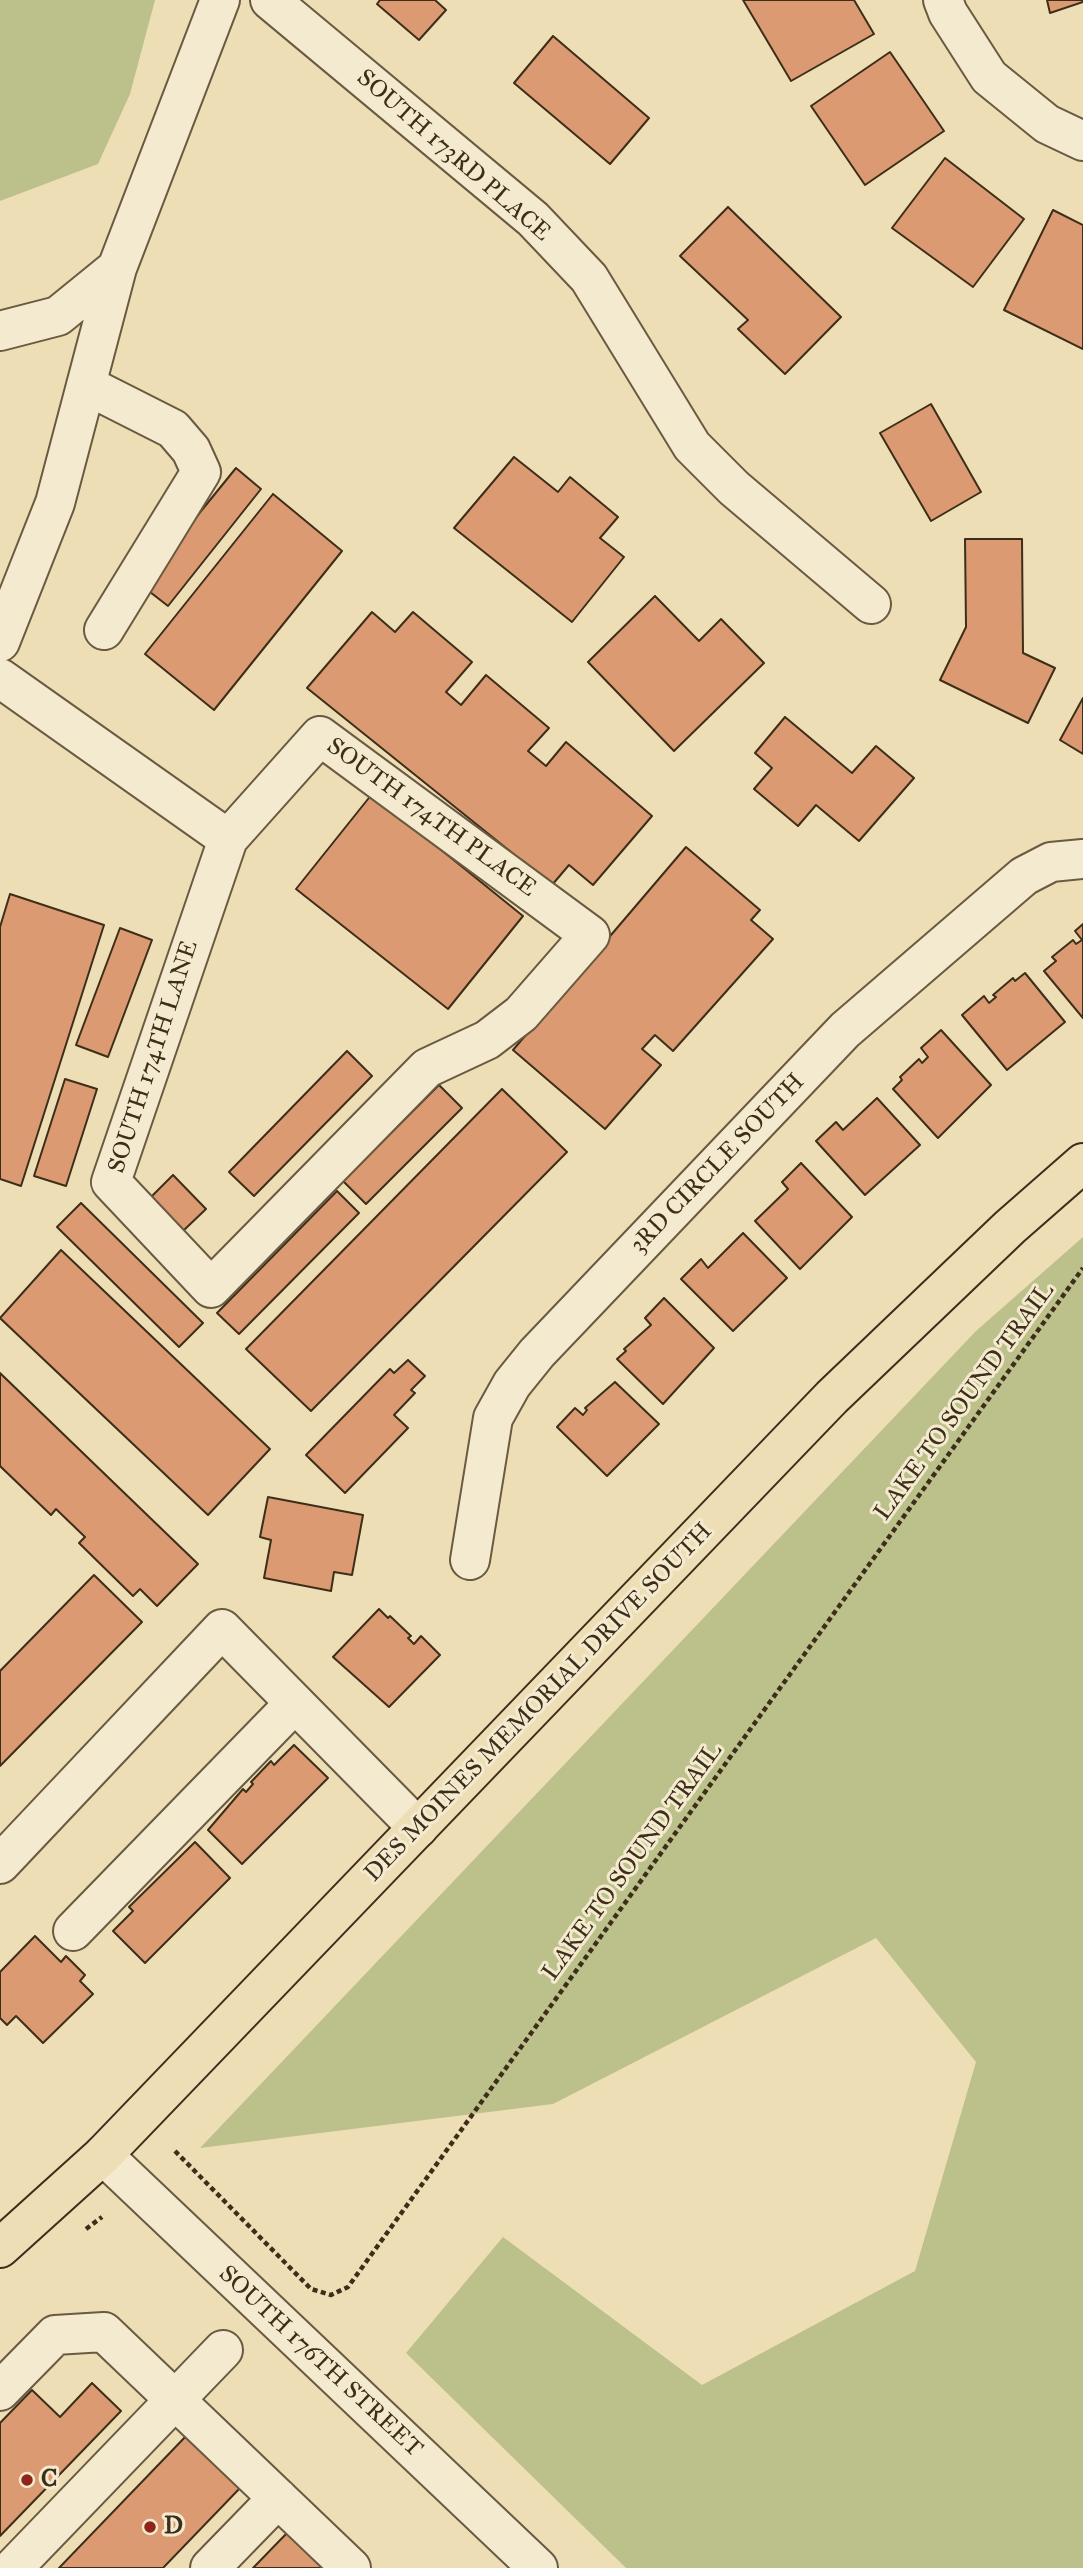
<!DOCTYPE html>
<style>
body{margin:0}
canvas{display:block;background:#eedeb5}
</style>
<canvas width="1083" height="2568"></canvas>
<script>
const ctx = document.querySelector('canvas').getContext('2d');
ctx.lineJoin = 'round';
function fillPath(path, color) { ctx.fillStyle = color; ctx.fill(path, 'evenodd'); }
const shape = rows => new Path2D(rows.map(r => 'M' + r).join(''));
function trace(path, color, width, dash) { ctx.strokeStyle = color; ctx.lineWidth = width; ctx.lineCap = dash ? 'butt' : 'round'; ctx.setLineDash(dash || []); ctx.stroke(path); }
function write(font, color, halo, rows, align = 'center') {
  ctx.font = font + ' "IM FELL Great Primer",serif'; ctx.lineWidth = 6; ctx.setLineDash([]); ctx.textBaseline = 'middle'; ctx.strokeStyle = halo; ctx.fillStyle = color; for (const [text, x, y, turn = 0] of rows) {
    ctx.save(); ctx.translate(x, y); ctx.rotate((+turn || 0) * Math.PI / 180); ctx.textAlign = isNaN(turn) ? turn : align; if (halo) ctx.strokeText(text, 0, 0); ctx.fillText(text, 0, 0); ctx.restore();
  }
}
const green = shape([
 [0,0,155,0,130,94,98,164,0,201],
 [1083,1237,1083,2568,626,2568,406,2353,503,2237,702,2385,915,2271,976,2062,876,1938,553,2104,200,2148,976,1331]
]);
const building = shape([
 [380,0,435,0,446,10,419,40,377,4,380,0],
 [743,0,854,0,874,34,791,81,743,0],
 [1047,0,1083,0,1083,2,1050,13,1047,0],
 [553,36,649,118,610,164,514,83,553,36],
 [890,52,944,131,865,185,811,106,890,52],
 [945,158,1024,219,973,287,892,228,945,158],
 [728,207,841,317,785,374,738,329,748,320,680,256,728,207],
 [1053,210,1083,225,1083,349,1004,310,1053,210],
 [931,404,981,492,931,521,880,433,931,404],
 [514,457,558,492,570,477,618,517,600,538,624,557,572,622,454,528,514,457],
 [236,468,261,489,168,606,141,585,236,468],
 [273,494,342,551,214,710,145,654,273,494],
 [965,539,1022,539,1023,653,1055,668,1028,723,940,680,966,627,965,539],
 [655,596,699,641,721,619,764,663,674,751,588,662,655,596],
 [372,612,395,632,413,612,472,662,446,692,461,705,486,675,549,728,528,751,546,766,566,742,652,816,593,885,569,865,552,885,307,688,372,612],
 [1083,698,1083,754,1060,740,1083,698],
 [785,717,852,773,876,746,914,778,859,841,816,805,798,826,754,789,772,768,755,753,785,717],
 [372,794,523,916,448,1009,296,889,372,794],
 [686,847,760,910,751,920,773,939,673,1051,655,1035,642,1049,661,1065,605,1129,513,1050,686,847],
 [10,894,104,925,21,1186,0,1179,0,927,10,894],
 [1083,924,1083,1018,1044,971,1056,961,1052,957,1073,940,1076,944,1082,940,1075,931,1083,924],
 [120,928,152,940,108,1057,76,1045,120,928],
 [1025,973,1065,1022,1007,1070,962,1015,984,996,989,1003,996,997,993,995,1013,978,1015,981,1025,973],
 [941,1030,991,1085,938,1138,893,1089,902,1080,900,1077,919,1059,922,1063,928,1057,921,1048,941,1030],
 [347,1051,372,1076,254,1196,229,1172,347,1051],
 [65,1079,97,1089,66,1186,34,1176,65,1079],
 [439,1085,462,1108,366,1204,343,1181,439,1085],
 [502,1089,567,1152,311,1411,246,1349,502,1089],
 [877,1098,920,1145,865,1195,816,1141,836,1122,843,1130,877,1098],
 [801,1163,852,1217,800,1269,755,1221,788,1189,782,1182,801,1163],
 [173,1175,206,1209,183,1231,151,1197,173,1175],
 [337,1191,359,1213,239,1334,217,1313,337,1191],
 [81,1203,203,1323,179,1347,57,1227,81,1203],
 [743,1233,787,1278,733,1331,681,1279,701,1259,708,1268,743,1233],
 [61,1250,270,1449,208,1515,0,1318,61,1250],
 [664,1298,714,1348,663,1404,617,1359,626,1351,624,1349,651,1325,645,1318,664,1298],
 [408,1360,425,1376,411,1390,415,1393,394,1415,408,1428,345,1493,306,1455,390,1369,394,1373,408,1360],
 [0,1373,198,1564,157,1606,140,1589,133,1596,79,1543,85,1537,56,1509,51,1515,0,1466,0,1373],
 [615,1382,659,1424,607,1476,557,1427,575,1408,583,1415,587,1410,585,1408,615,1382],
 [268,1497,363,1515,352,1575,334,1572,331,1591,264,1578,271,1540,260,1537,268,1497],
 [94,1575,142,1622,0,1766,0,1671,94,1575],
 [379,1609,388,1618,390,1616,411,1636,408,1638,414,1644,421,1636,440,1655,389,1707,333,1657,379,1609],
 [294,1745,328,1778,242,1864,208,1830,243,1789,246,1792,253,1784,251,1782,271,1761,274,1765,294,1745],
 [195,1842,230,1878,145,1963,113,1931,133,1911,129,1907,195,1842],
 [35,1936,61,1962,66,1956,85,1975,80,1981,93,1994,43,2043,16,2016,7,2025,0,2018,0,1972,35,1936],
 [92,2383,121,2411,0,2536,0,2423,32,2390,60,2417,92,2383],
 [188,2434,241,2487,163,2568,59,2568,188,2434],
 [288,2532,327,2568,253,2568,288,2532]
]);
const path = shape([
 [175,2151,311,2289,331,2295,348,2287,1083,1268],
 [86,2229,102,2217]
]);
const minor = shape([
 [270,0,533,219,589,278,692,446,734,488,871,604],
 [943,0,948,13,989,77,1047,124,1083,141],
 [0,331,58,316,117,268,220,0],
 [86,385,173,429,191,450,201,472,104,630],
 [0,642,55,503,117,268],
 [0,678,228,839,320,736,590,935,521,1014,487,1040,427,1068,211,1288,111,1182,228,839],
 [470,1560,493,1418,512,1384,537,1353,845,1030,1024,876,1051,862,1083,859],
 [0,1864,222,1629,418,1828],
 [73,1931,295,1703],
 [103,2155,538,2568],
 [0,2391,55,2335,104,2332,351,2568],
 [13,2568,223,2350],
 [210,2568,278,2498]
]);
const major = shape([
 [0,2248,103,2155,832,1397,1010,1227,1083,1163]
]);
const markers = [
 [27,2480,7,"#8f2418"],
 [150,2527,7,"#8f2418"]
];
const streetNames = [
 ["SOUTH 173RD PLACE",453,156,41],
 ["SOUTH 174TH PLACE",431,818,36],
 ["SOUTH 174TH LANE",154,1057,-72],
 ["3RD CIRCLE SOUTH",718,1164,-46],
 ["LAKE TO SOUND TRAIL",965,1402,-54],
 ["DES MOINES MEMORIAL DRIVE SOUTH",539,1703,-46],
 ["LAKE TO SOUND TRAIL",633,1862,-54],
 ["SOUTH 176TH STREET",320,2362,43]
];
const poiNames = [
 ["C",41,2480],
 ["D",164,2527]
];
fillPath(green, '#bcc08b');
fillPath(building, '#db9a71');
trace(building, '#3d2e1a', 2);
trace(minor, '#695a41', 42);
trace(major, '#3d2e1a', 42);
trace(path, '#3d2e1a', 4.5, [5, 3.5]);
trace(minor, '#f4eacf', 38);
trace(major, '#eedeb5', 38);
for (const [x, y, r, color] of markers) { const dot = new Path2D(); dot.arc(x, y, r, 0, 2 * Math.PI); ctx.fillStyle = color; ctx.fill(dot); trace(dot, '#f4eacf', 2.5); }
write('24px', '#3d2e1a', '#f4eacf', streetNames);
write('bold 24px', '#3d2e1a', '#f4eacf', poiNames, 'left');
</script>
